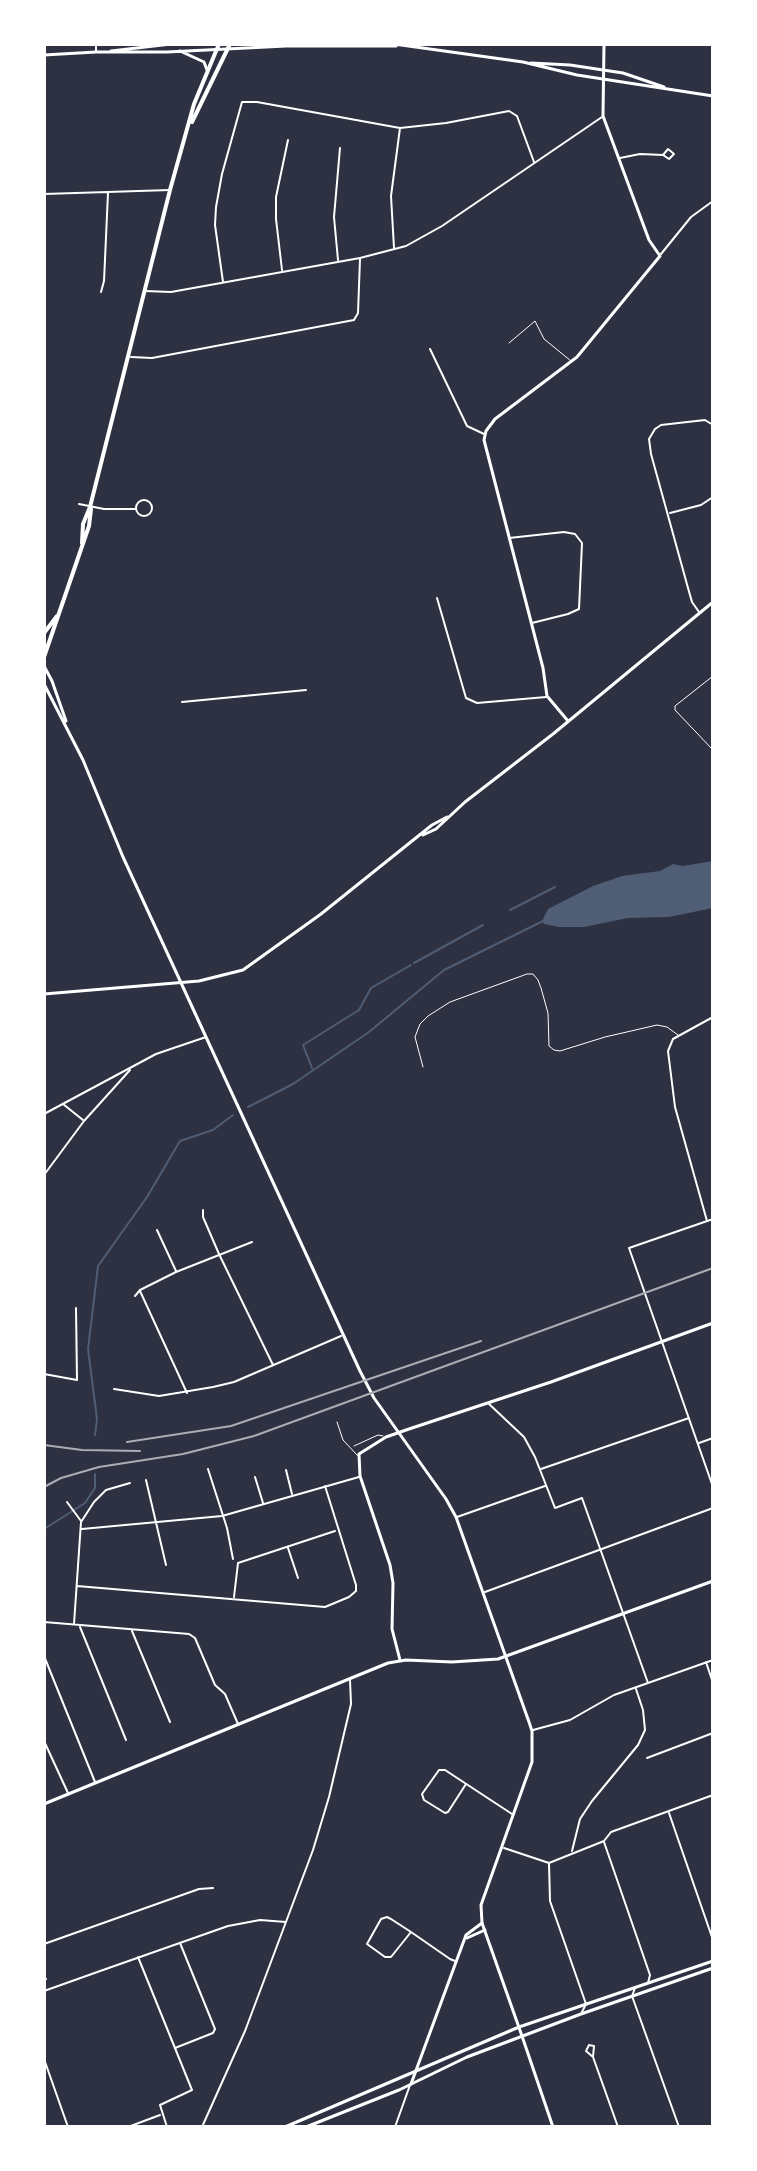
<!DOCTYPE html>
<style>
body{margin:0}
#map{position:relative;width:757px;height:2171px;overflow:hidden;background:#2d3142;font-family:"PT Sans",sans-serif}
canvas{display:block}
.frame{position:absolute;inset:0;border:46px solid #fff;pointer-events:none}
</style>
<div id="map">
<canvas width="757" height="2171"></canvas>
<div class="frame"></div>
</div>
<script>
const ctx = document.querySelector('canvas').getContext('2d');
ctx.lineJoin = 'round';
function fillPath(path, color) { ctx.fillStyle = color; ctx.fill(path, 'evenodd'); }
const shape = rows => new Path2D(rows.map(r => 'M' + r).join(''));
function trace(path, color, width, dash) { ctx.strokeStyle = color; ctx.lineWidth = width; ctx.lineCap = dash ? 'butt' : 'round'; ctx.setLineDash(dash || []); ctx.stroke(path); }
const water = shape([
 [713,861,713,908,669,917,628,918,584,927,559,927,544,924,542,921,548,909,593,886,622,876,660,871,673,864,683,866]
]);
const stream = shape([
 [510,910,555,887],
 [414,963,483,925],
 [312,1068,303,1045,359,1010,371,988,411,965],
 [248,1107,293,1084,369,1032,444,970,543,921],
 [95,1435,97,1419,88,1349,98,1266,147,1197,180,1141,213,1130,233,1115],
 [44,1529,85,1503,95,1488,95,1474]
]);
const service = shape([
 [509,343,535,321,544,339,571,361],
 [713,676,675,706,675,710,713,750],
 [423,1067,415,1037,420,1024,428,1016,450,1002,527,974,533,974,538,980,541,988,548,1013,549,1046,554,1050,560,1051,605,1037,657,1025,667,1027,678,1035],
 [337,1422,343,1440,358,1456],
 [354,1446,378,1435,383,1436]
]);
const pedestrian = shape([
 [182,702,306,690],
 [44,1991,103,1970]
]);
const minor = shape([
 [96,44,96,51],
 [620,158,640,154,663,155,669,159,674,154,668,149,663,155],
 [44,194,170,190],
 [394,248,391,196,400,128],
 [661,254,691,217,713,201],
 [338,260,334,217,340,148],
 [282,270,276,219,276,197,288,140],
 [223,282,215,225,216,207,222,174,242,102,257,102,400,128,446,123,509,111,517,116,534,162],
 [145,291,171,292,360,258,406,246,442,226,602,117],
 [101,292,104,281,108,193],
 [430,349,467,426,484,434],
 [131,357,152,358,354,320,358,313,360,259],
 '136 508a8 8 0 1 1 16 0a8 8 0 1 1-16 0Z',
 [79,504,104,509,136,509],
 [670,513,701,505,713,497],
 [509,538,564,532,575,534,582,543,579,609,568,614,532,623],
 [437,598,466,698,477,703,546,697],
 [699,612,692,602,688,588,651,454,649,439,655,429,661,425,705,420,713,425],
 [63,1104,83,1120],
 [44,1114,156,1054,206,1037],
 [44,1175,84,1121,130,1070],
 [203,1210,203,1217,219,1254,273,1365],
 [713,1219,629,1248,713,1487],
 [707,1221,675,1107,668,1051,673,1039,713,1017],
 [157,1230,176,1271],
 [140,1291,187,1393],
 [135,1296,140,1290,176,1272,252,1242],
 [44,1374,77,1380,76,1308],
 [114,1389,159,1396,213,1387,234,1382,341,1336],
 [488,1403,524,1437,535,1457,555,1508,582,1498,648,1683],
 [699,1443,713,1438],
 [208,1469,227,1528,233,1559],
 [541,1469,689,1418],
 [286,1470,292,1494],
 [255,1477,263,1503],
 [146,1480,166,1565],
 [67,1502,81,1521],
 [457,1517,545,1486],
 [82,1529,222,1516,359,1477],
 [288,1548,298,1578],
 [77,1586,325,1607,349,1597,356,1591,356,1585,325,1486],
 [485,1592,713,1508],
 [234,1597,238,1563,335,1531],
 [44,1622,189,1634,195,1638,215,1685,225,1694,238,1724],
 [74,1624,81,1522,94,1502,106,1490,130,1483],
 [80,1627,126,1740],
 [132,1631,170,1722],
 [44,1656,95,1782],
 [706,1662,713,1683],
 [533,1730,570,1720,614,1695,713,1660],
 [44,1741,68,1793],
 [647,1758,713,1733],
 [466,1784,448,1812,445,1813,424,1800,422,1794,439,1770,445,1770,512,1814],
 [669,1813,713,1940],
 [604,1842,650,1975,648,1983],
 [504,1848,549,1863,604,1841,611,1832,713,1795],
 [572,1851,580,1819,592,1801,638,1745,645,1730,643,1710,636,1689],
 [549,1864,550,1901,586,2004,581,2014],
 [411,1932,391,1957,385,1957,367,1944,381,1919,387,1917,391,1919,411,1932,450,1959,455,1961],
 [44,1944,199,1889,213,1888],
 [138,1957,192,2090,160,2105,167,2127],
 [103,1970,228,1926,260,1920,286,1922],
 [44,1978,46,1979],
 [635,1988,632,1996,679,2127],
 [175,2048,213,2033,215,2029,180,1943],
 [593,2057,594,2046,589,2045,586,2051,593,2057,618,2127],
 [44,2059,68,2127],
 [128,2127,160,2115],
 [202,2127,245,2031,313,1850,329,1797,351,1704,350,1680],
 [395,2127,410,2085],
 [459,2127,463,2127]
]);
const tertiary = shape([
 [568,721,547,696,543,668,484,440,486,431,495,419,577,357,660,256,649,240,603,116,604,44],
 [423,835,436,829,465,802,553,734,713,602],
 [44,994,199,981,243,970,321,914,432,825,447,817],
 [400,1660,392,1629,393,1583,390,1565,360,1476,359,1454,386,1437,409,1429,551,1382,713,1323],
 [44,1804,388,1663,406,1660,452,1662,498,1659,713,1581],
 [467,1938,485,1930],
 [522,2036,553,2127],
 [411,2084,466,1935,482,1923]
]);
const secondary = shape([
 [394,44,523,62,577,75,713,96],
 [111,51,171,44],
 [180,51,204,62,207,70],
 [96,52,167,52,286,46,396,46],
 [44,55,96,52],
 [531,63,570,65,623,73,664,87],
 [44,666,52,681,66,721],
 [44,684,83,760,123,857,360,1371,374,1398,446,1499,456,1517,529,1722,532,1731,532,1762,481,1905,482,1923,522,2036],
 [285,2127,519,2027,713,1961],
 [306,2127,399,2090,467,2057,581,2014,713,1968]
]);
const primary = shape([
 [192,122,230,44],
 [82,543,83,524,90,507,170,190,194,104,219,44],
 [44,633,57,616],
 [44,657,89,526,91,509]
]);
const rail = shape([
 [127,1442,231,1426,481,1341],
 [44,1445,82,1450,140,1451],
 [44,1487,61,1478,99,1467,183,1454,254,1436,713,1268]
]);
fillPath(water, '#4f5d75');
trace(stream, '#4f5d75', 2);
trace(service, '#fff', 1);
trace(pedestrian, '#fff', 2);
trace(minor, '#fff', 2);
trace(tertiary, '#fff', 3);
trace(secondary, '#fff', 3);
trace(primary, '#fff', 4);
trace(rail, '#abadb3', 2);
</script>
